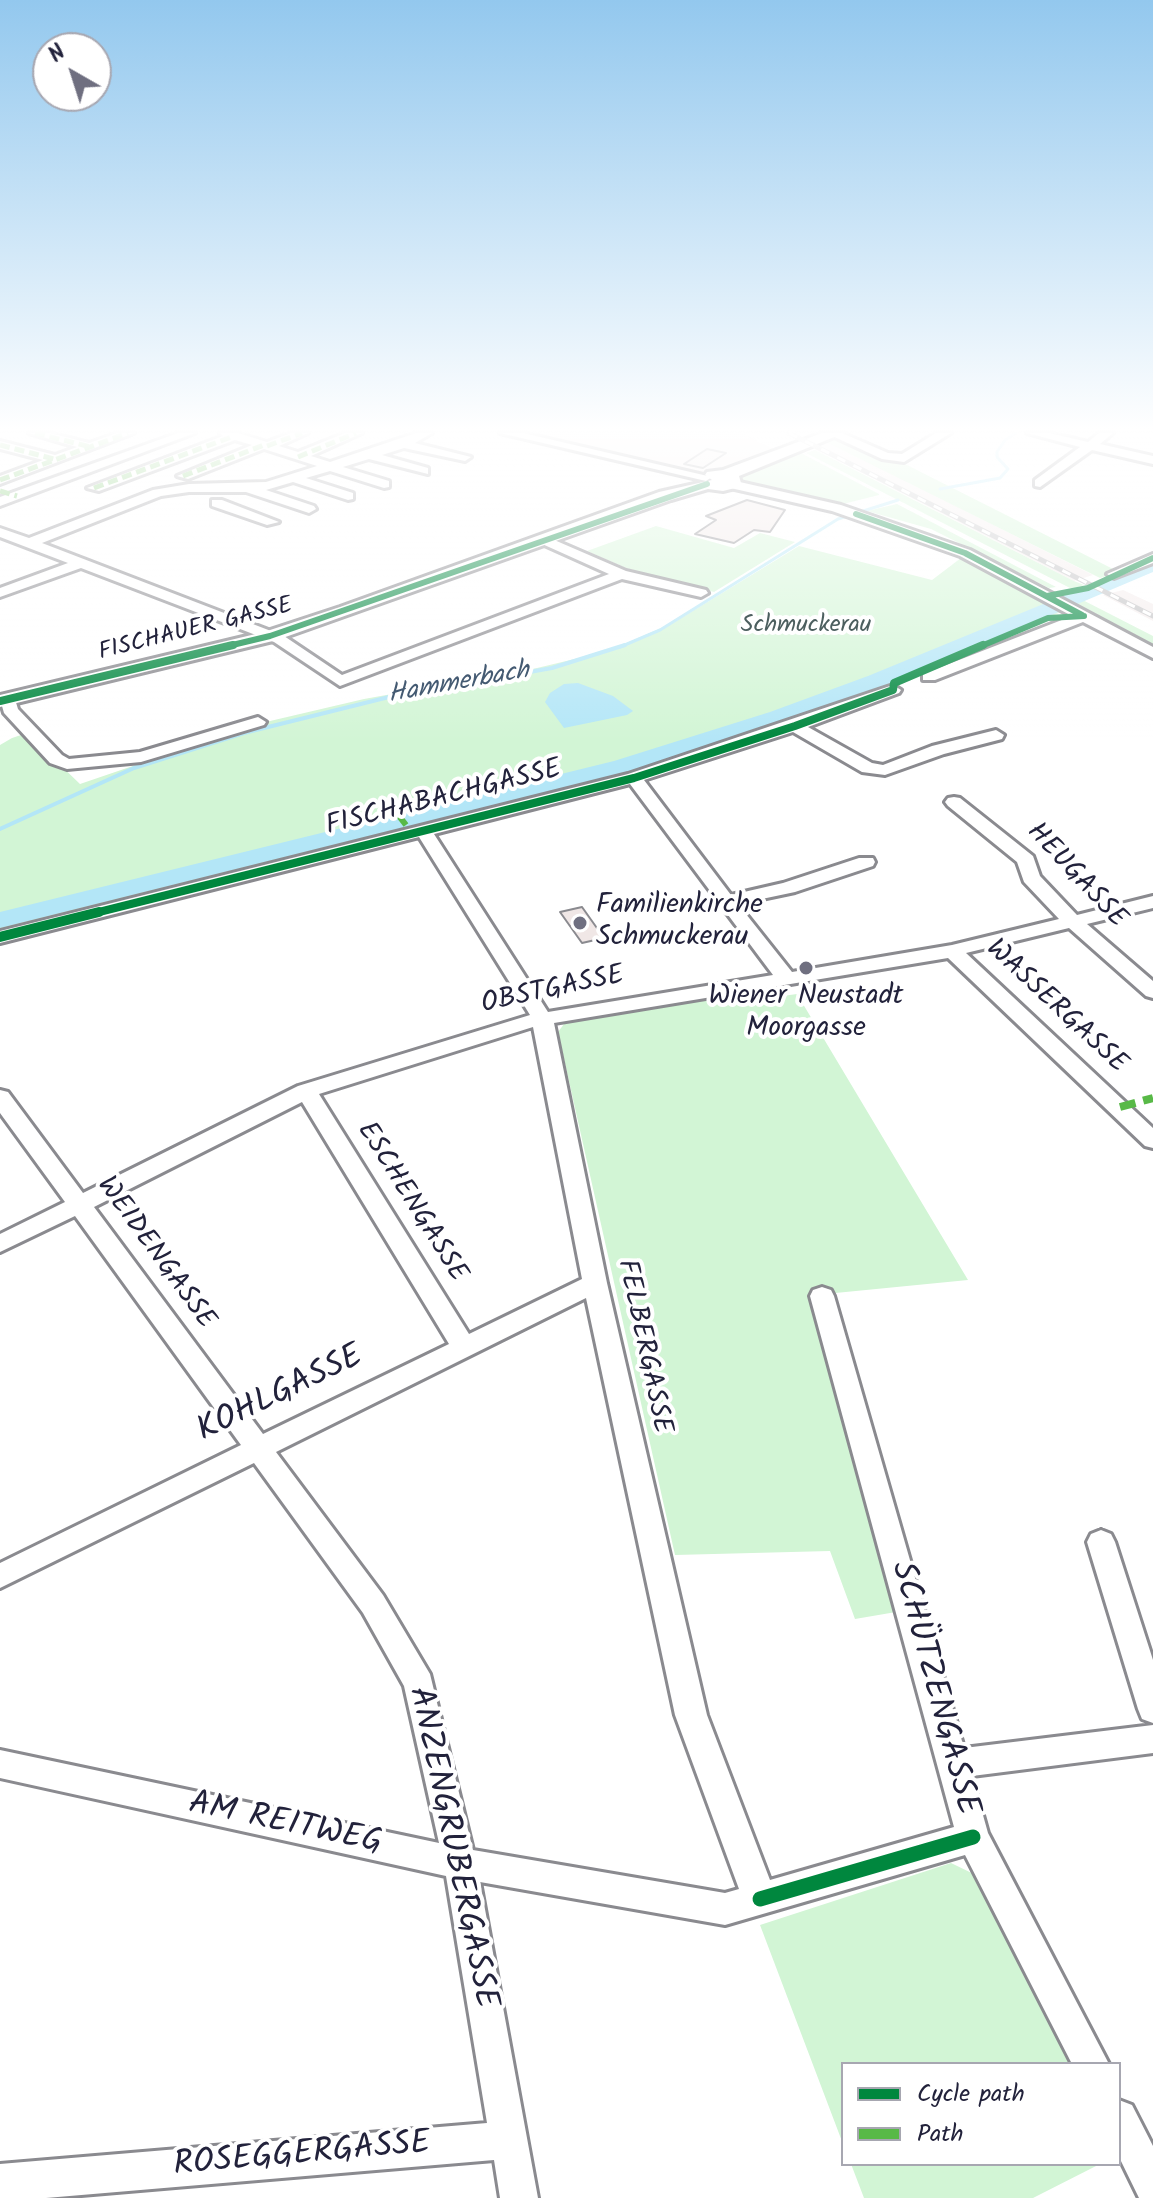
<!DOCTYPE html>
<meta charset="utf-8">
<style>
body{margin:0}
#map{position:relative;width:1153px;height:2198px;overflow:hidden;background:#fff;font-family:Kalam,sans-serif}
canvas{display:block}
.legend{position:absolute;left:841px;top:2062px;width:280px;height:104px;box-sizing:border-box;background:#fff;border:2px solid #a7a7b1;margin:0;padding:10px 14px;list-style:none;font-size:24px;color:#22223b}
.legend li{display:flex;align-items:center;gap:16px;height:40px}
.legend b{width:40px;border:2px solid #a7a7b1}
.north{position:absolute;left:32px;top:32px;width:80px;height:80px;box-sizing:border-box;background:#fff;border:2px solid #a7a7b1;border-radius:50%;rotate:321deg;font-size:22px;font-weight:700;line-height:32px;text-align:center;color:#22223b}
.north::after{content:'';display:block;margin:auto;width:28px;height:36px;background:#6f6f80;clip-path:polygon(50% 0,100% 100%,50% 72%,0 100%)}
</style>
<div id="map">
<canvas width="1153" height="2198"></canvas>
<ul class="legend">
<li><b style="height:10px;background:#00873e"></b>Cycle path</li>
<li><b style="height:10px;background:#58b947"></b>Path</li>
</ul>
<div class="north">N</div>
</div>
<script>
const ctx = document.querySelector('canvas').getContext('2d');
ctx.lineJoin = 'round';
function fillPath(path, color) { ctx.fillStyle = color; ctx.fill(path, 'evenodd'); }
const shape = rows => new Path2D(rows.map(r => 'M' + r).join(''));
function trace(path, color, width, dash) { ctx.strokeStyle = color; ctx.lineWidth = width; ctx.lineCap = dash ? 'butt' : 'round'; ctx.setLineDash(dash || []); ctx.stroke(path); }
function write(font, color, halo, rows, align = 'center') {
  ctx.font = font + ' Kalam,sans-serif'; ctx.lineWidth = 8; ctx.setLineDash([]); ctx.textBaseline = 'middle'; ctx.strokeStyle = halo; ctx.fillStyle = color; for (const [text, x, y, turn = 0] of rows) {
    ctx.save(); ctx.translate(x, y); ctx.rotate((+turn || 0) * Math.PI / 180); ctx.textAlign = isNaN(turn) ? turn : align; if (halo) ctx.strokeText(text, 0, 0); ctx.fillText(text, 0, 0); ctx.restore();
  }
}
const built = shape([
 [521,433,742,433,773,449,711,472,703,472],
 [826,442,832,444,1093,575,1074,581,813,448],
 [1123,590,1153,604,1153,621,1103,595]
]);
const green = shape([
 [834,439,851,440,907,465,1119,572,1100,578,826,442],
 [815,450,1074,581,1084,585,1072,589,806,453],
 [801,453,879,494,879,495,839,505,742,480,743,473],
 [897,504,1056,587,1049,588,931,529,867,511],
 [656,526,734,548,760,533,795,542,714,592,626,568,587,551],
 [799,546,932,580,961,558,1061,612,848,703,654,767,0,933,0,745,12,738,27,733,80,784,253,725,364,699,537,668,608,651,673,623],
 [1069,593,1153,636,1153,644,1061,595],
 [745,988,753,1000,797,994,968,1280,815,1295,896,1612,855,1619,830,1551,675,1555,558,1032,564,1024],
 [951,1863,980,1877,1072,2064,843,2064,843,2144,760,1925],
 [851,2164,1100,2164,1033,2198,864,2198]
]);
const water = shape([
 [578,683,613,696,633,711,627,715,564,728,545,702,550,693,564,684]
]);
const streamFar1 = shape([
 [940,489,1000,478,1008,469,997,457,997,452,1005,440,1016,433],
 [620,647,660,630,838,519,898,500]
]);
const stream = shape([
 [0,829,134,768,244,733,389,697,552,668,625,645]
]);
const river = shape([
 [1153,559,1153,572,884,686,786,722,630,771,0,928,0,912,614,761,770,712,868,676,1153,559]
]);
const building = shape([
 [707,449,726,453,703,468,684,464,707,449],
 [747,500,785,510,770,532,754,530,734,543,695,534,716,520,706,516,747,500],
 [582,907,604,938,582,943,560,912,582,907]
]);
const minor = shape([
 [29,433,50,433,89,443,117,433,134,433,0,484,0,476,43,460,0,449,0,441,55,455,77,447,29,433],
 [178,433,195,433,0,506,0,497,178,433],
 [220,433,238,433,267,442,291,433,308,433,279,446,298,452,345,433,362,433,311,456,330,462,416,433,432,433,415,443,471,457,465,461,404,448,382,455,428,468,428,474,369,459,343,467,389,481,389,487,384,488,330,471,306,478,353,493,353,499,348,500,293,482,266,490,314,506,316,509,309,513,246,492,189,492,161,496,42,543,284,636,342,675,609,574,540,543,540,537,545,536,626,571,706,590,708,593,701,597,622,579,340,686,274,642,81,568,0,597,0,588,68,563,0,537,0,528,29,538,153,490,189,484,266,482,317,466,264,449,188,479,177,476,252,445,235,440,99,491,87,488,223,436,220,433],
 [500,433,523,433,712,477,706,481,500,433],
 [842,433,888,453,902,454,936,433,951,433,904,462,882,459,828,434,842,433],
 [1027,433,1049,433,1088,442,1099,433,1113,433,1100,444,1153,456,1153,464,1092,450,1040,487,1035,486,1035,480,1080,447,1027,433],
 [731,480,841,505,970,550,1153,647,1153,658,1083,622,935,680,923,680,923,674,1072,616,960,556,832,511,726,487,726,481,731,480],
 [212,500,222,500,279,522,267,525,212,506,212,500],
 [1153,554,1153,563,1114,578,1107,574,1153,554],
 [893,685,901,690,899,693,808,727,872,763,883,765,932,746,996,730,1004,735,1002,739,944,754,885,775,862,772,793,732,644,780,731,895,783,883,859,858,873,858,875,862,873,866,795,892,738,904,792,972,952,945,1059,919,1024,882,1017,862,948,806,945,802,948,798,954,797,960,798,1033,856,1040,876,1077,915,1153,896,1153,908,1087,924,1153,981,1153,998,1146,996,1069,928,966,953,1153,1128,1153,1148,1145,1146,948,958,554,1023,607,1283,707,1715,770,1880,954,1827,810,1296,813,1290,822,1287,831,1290,834,1296,964,1748,1153,1725,1153,1753,972,1776,988,1833,1109,2064,1072,2064,965,1855,725,1925,480,1882,538,2198,500,2198,494,2160,46,2198,0,2198,0,2164,487,2123,446,1876,0,1778,0,1750,439,1843,404,1686,363,1613,254,1463,0,1588,0,1563,241,1445,75,1216,0,1252,0,1234,65,1202,0,1113,0,1090,8,1092,83,1193,298,1086,530,1015,419,837,0,943,0,931,628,774,893,685],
 [630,784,773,975,548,1012,434,834,630,784],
 [533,1027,582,1279,469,1334,319,1094,533,1027],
 [302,1102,449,1344,263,1434,94,1207,302,1102],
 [586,1298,675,1715,739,1889,725,1893,473,1850,430,1674,383,1595,276,1452,586,1298],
 [8,694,14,696,18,709,62,755,69,759,140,752,258,717,266,722,264,725,141,762,67,769,50,763,4,713,0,699,8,694],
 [1101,1530,1111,1534,1115,1542,1153,1660,1153,1723,1142,1719,1138,1709,1087,1542,1091,1534,1101,1530],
 [1119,2100,1132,2105,1153,2146,1153,2198,1139,2198,1119,2157,1119,2100]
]);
const major = shape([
 [822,433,844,433,739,476,741,483,739,487,723,491,708,489,671,500,277,640,0,707,0,695,264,632,340,607,659,492,712,480,705,475,707,472,723,470,822,433]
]);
const rail = shape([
 [789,433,1153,616]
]);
const quietFar2 = shape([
 [35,433,91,447],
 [0,445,54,459],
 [267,446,302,433],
 [298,457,356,433],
 [183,476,264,445],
 [0,480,128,433],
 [94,488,234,436],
 [0,491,17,496]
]);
const quietFar1 = shape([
 [399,816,406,825]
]);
const quiet = shape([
 [1120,1107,1153,1098]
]);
const cyclewayFar3 = shape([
 [856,514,965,553,1082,615],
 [1047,596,1088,588,1153,558],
 [224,647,270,636,707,484],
 [979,647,1048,618,1084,616]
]);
const cyclewayFar2 = shape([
 [0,701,233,645],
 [91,914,634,778,795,726,893,690,894,683,983,645]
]);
const cyclewayFar1 = shape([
 [0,937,99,912]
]);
const cycleway = shape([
 [760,1899,973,1837]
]);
const markers = [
 [580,923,8,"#6f6f80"],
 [806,968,8,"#6f6f80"]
];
const farParknames = [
 ["Schmuckerau",806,627]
];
const farStreetnames = [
 ["FISCHAUER GASSE",196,631,-14]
];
const farWaternames = [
 ["Hammerbach",459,685,-10]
];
const streetNames = [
 ["FISCHABACHGASSE",444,800,-14],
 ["HEUGASSE",1075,877,47],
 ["OBSTGASSE",553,992,-12],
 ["WASSERGASSE",1055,1008,43],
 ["ESCHENGASSE",410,1203,58],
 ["WEIDENGASSE",154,1254,54],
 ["FELBERGASSE",642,1347,78]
];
const poiNames = [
 ["Familienkirche",596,907],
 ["Schmuckerau",596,939],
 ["Wiener Neustadt",806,998,"center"],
 ["Moorgasse",806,1030,"center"]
];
const nearStreetnames = [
 ["KOHLGASSE",281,1396,-26],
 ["SCHÜTZENGASSE",932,1689,75],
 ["AM REITWEG",285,1826,12],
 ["ANZENGRUBERGASSE",450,1848,78],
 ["ROSEGGERGASSE",302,2157,-5]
];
fillPath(built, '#f5eeee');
fillPath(green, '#d2f5d5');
fillPath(water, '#b3e6f7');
trace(streamFar1, '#b3e6f7', 3);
trace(stream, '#b3e6f7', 4);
fillPath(river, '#b3e6f7');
fillPath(building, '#f0e7e6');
trace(building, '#8a8a8f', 2);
trace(minor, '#8a8a8f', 6);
trace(major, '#8a8a8f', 6);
fillPath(minor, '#fff');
fillPath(major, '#fff');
trace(rail, '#c2c2c4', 5);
trace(rail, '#fff', 3, [9]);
trace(quietFar2, '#58b947', 5, [10, 5]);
trace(quietFar1, '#58b947', 6, [13, 6]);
trace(quiet, '#58b947', 8, [16, 8]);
trace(cyclewayFar3, '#00873e', 6);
trace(cyclewayFar2, '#00873e', 8);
trace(cyclewayFar1, '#00873e', 10);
trace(cycleway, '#00873e', 15);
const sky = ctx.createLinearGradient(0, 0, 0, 741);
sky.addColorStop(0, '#93c8ee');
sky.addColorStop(0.58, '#fff');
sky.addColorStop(1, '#ffffff00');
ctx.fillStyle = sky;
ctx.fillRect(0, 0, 1153, 741);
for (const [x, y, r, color] of markers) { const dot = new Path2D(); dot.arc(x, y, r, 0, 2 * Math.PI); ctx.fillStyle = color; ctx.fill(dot); trace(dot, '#fff', 3); }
write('24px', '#4c5f5f', '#fff', farParknames);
write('24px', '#22223b', '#fff', farStreetnames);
write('italic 26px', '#445a72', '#fff', farWaternames);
write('28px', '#22223b', '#fff', streetNames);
write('28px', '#22223b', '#fff', poiNames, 'left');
write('34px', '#22223b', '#fff', nearStreetnames);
</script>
